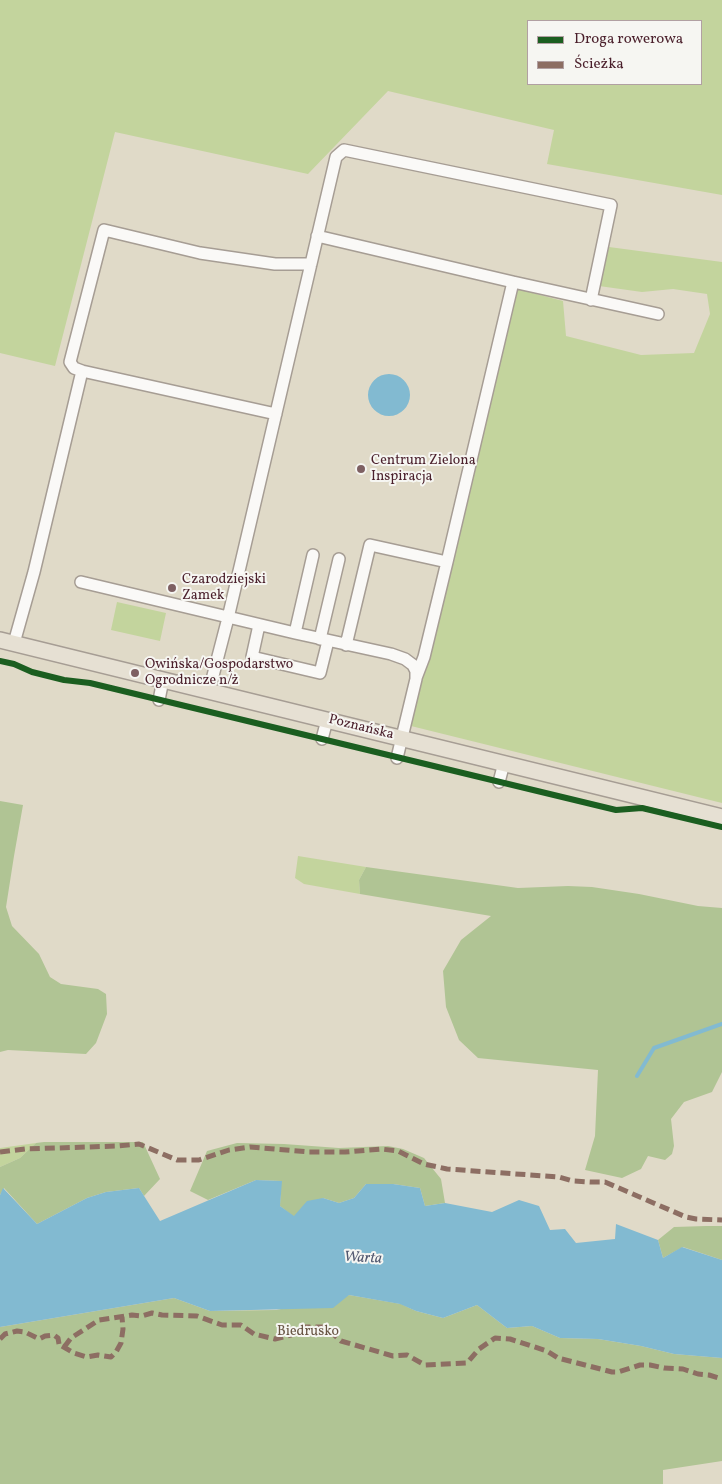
<!DOCTYPE html>
<meta charset="utf-8">
<style>
body{margin:0}
#map{position:relative;width:722px;height:1484px;overflow:hidden;background:#e0dac8;font-family:Vollkorn,serif}
canvas{display:block}
.legend{position:absolute;left:527px;top:20px;width:175px;height:65px;box-sizing:border-box;background:#f6f6f2;border:1px solid #b1a0a2;margin:0;padding:6px 9px;list-style:none;font-size:15px;color:#4a1f2b}
.legend li{display:flex;align-items:center;gap:10px;height:25px}
.legend b{width:25px;border:1px solid #b1a0a2}
</style>
<div id="map">
<canvas width="722" height="1484"></canvas>
<ul class="legend">
<li><b style="height:6px;background:#1b5e20"></b>Droga rowerowa</li>
<li><b style="height:6px;background:#8d6e63"></b>Ścieżka</li>
</ul>
</div>
<script>
const ctx = document.querySelector('canvas').getContext('2d');
ctx.lineJoin = 'round';
function fillPath(path, color) { ctx.fillStyle = color; ctx.fill(path, 'evenodd'); }
const shape = rows => new Path2D(rows.map(r => 'M' + r).join(''));
function trace(path, color, width, dash) { ctx.strokeStyle = color; ctx.lineWidth = width; ctx.lineCap = dash ? 'butt' : 'round'; ctx.setLineDash(dash || []); ctx.stroke(path); }
function write(font, color, halo, rows, align = 'center') {
  ctx.font = font + ' Vollkorn,serif'; ctx.lineWidth = 4; ctx.setLineDash([]); ctx.textBaseline = 'middle'; ctx.strokeStyle = halo; ctx.fillStyle = color; for (const [text, x, y, turn = 0] of rows) {
    ctx.save(); ctx.translate(x, y); ctx.rotate((+turn || 0) * Math.PI / 180); ctx.textAlign = isNaN(turn) ? turn : align; if (halo) ctx.strokeText(text, 0, 0); ctx.fillText(text, 0, 0); ctx.restore();
  }
}
const green = shape([
 [0,0,722,0,722,195,547,164,554,130,388,91,308,174,115,132,55,366,0,353],
 [528,21,701,21,701,84,528,84],
 [609,247,722,262,722,803,411,726,517,289,563,301,566,336,641,355,694,353,710,314,707,294,673,289,642,292,599,286],
 [117,602,166,613,160,641,111,630],
 [298,856,366,867,359,880,360,894,304,884,295,878],
 [36,1143,20,1158,0,1167,0,1148]
]);
const forest = shape([
 [0,801,23,805,14,856,6,907,12,926,39,954,50,977,61,984,98,989,106,994,107,1014,96,1043,86,1054,8,1050,0,1052],
 [366,867,518,888,568,886,592,887,639,894,698,906,722,908,722,1072,712,1092,684,1102,671,1119,674,1146,672,1154,665,1160,648,1156,641,1169,622,1178,585,1170,595,1136,598,1070,478,1058,459,1040,446,1007,443,971,461,940,491,916,360,894,359,880],
 [44,1142,143,1142,160,1179,144,1196,139,1188,106,1192,87,1198,37,1224,4,1188,0,1195,0,1167,20,1158,36,1143],
 [237,1143,284,1144,339,1148,388,1146,403,1149,424,1158,441,1179,445,1203,425,1206,420,1188,393,1184,366,1184,354,1198,339,1203,323,1198,294,1217,280,1206,281,1181,256,1180,208,1200,190,1191,207,1151],
 [706,1226,722,1226,722,1260,683,1247,663,1258,658,1240,674,1227],
 [349,1295,401,1304,416,1311,443,1318,477,1305,507,1328,532,1326,560,1338,598,1339,641,1346,674,1354,722,1358,722,1461,663,1470,663,1484,0,1484,0,1327,174,1298,210,1311,276,1310]
]);
const water = shape([
 '368 395a21 21 0 1 1 42 0a21 21 0 1 1-42 0Z',
 [256,1180,282,1181,280,1206,294,1216,307,1201,323,1198,339,1203,354,1198,366,1184,393,1184,420,1188,425,1206,445,1203,492,1212,519,1200,539,1206,550,1230,565,1229,576,1243,615,1239,616,1224,658,1240,663,1258,682,1247,722,1260,722,1358,674,1354,641,1346,598,1339,560,1338,532,1326,507,1328,477,1305,443,1318,416,1311,400,1304,349,1295,333,1308,210,1311,174,1298,0,1327,0,1195,3,1188,37,1224,87,1198,106,1192,139,1188,160,1221]
]);
const stream = shape([
 [637,1076,654,1048,722,1024]
]);
const minor = shape([
 [317,236,513,282,658,314],
 [82,371,74,368,70,362,104,230,200,253,275,264,311,264],
 [447,562,513,282],
 [81,582,295,633,391,654,405,659,413,665,416,671,416,679,397,758],
 [259,625,252,657,320,673,328,641],
 [295,633,313,555],
 [320,639,339,559],
 [14,643,34,572,82,371,276,414],
 [346,645,370,545,447,562,424,657,416,678],
 [209,691,228,618,336,157,344,150,611,205,591,300],
 [159,700,163,680],
 [322,739,327,720],
 [499,782,504,763]
]);
const major = shape([
 [0,640,722,817]
]);
const quiet = shape([
 [0,1152,25,1149,118,1146,139,1144,177,1160,199,1160,229,1150,250,1147,309,1152,345,1152,381,1149,398,1151,424,1164,447,1169,559,1177,573,1181,590,1182,605,1182,686,1217,696,1219,722,1220],
 [0,1339,5,1334,17,1331,25,1332,39,1339,45,1336,54,1335,58,1338,59,1344,65,1346,71,1338,99,1320,132,1315,142,1316,152,1313,162,1315,197,1316,222,1325,241,1325,254,1334,275,1339,291,1335,297,1330,305,1327,322,1327,326,1328,341,1341,393,1356,407,1355,425,1365,467,1363,479,1349,495,1338,510,1339,547,1351,558,1358,612,1372,618,1372,640,1365,650,1365,664,1368,683,1369,698,1374,709,1375,722,1379],
 [62,1346,74,1353,87,1357,98,1355,111,1357,116,1352,121,1343,123,1329,122,1317]
]);
const cycleway = shape([
 [0,661,14,664,32,672,64,680,90,683,616,810,642,808,722,827]
]);
const markers = [
 [361,469,5,"#7e6062"],
 [172,588,5,"#7e6062"],
 [135,673,5,"#7e6062"]
];
const poiNames = [
 ["Centrum Zielona",371,461],
 ["Inspiracja",371,477],
 ["Czarodziejski",182,580],
 ["Zamek",182,596],
 ["Owińska/Gospodarstwo",145,665],
 ["Ogrodnicze n/ż",145,681]
];
const streetNames = [
 ["Poznańska",361,728,14]
];
const parkNames = [
 ["Biedrusko",308,1332]
];
const waterNames = [
 ["Warta",363,1259,3]
];
fillPath(green, '#c3d49d');
fillPath(forest, '#b0c494');
fillPath(water, '#82bad1');
trace(stream, '#82bad1', 4);
trace(minor, '#a69d94', 14);
trace(major, '#a69d94', 18);
trace(minor, '#faf9f7', 11);
trace(major, '#e6e0d3', 15);
trace(quiet, '#8d6e63', 5, [10, 5]);
trace(cycleway, '#1b5e20', 6);
for (const [x, y, r, color] of markers) { const dot = new Path2D(); dot.arc(x, y, r, 0, 2 * Math.PI); ctx.fillStyle = color; ctx.fill(dot); trace(dot, '#f6f6f2', 2); }
write('14px', '#4a1f2b', '#f6f6f2', poiNames, 'left');
write('14px', '#4a1f2b', '#f6f6f2', streetNames);
write('14px', '#675443', '#f6f6f2', parkNames);
write('italic 15px', '#50576f', '#f6f6f2', waterNames);
</script>
